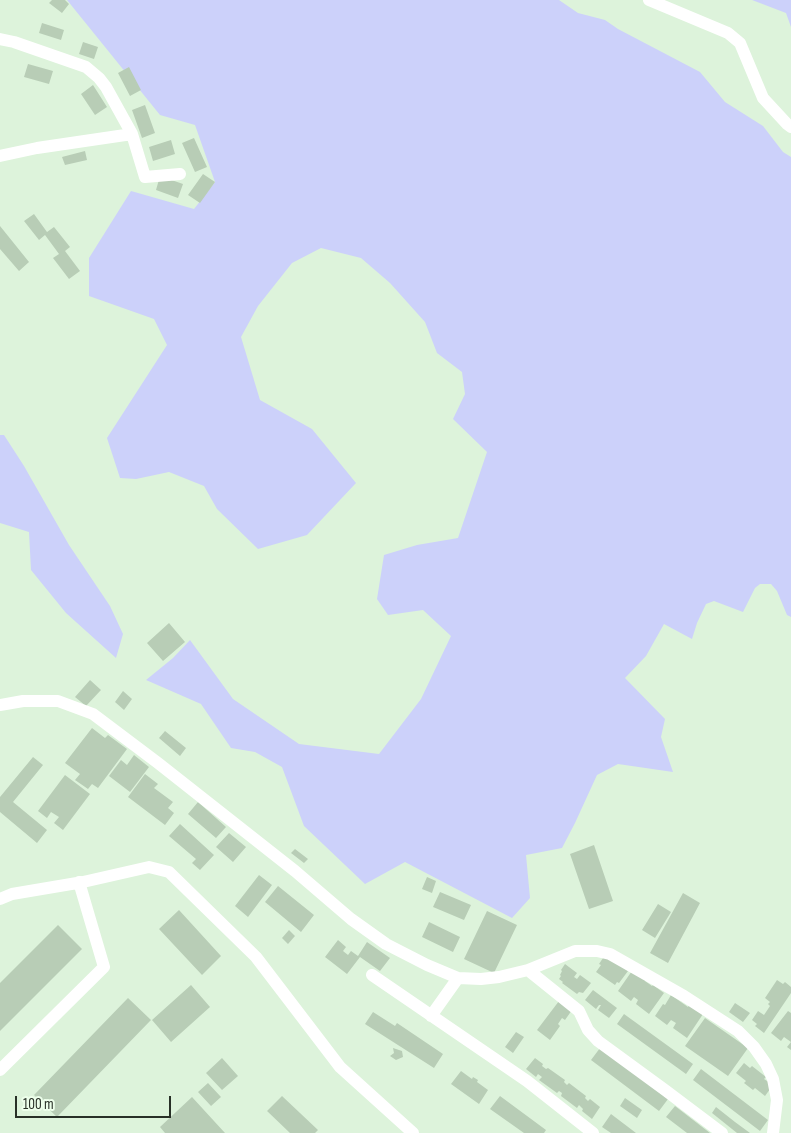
<!DOCTYPE html>
<style>
body{margin:0}
#map{position:relative;width:791px;height:1133px;overflow:hidden;background:#ddf3db;font-family:"Sofia Sans Condensed",sans-serif}
canvas{display:block}
.scale{position:absolute;left:15px;top:1096px;width:156px;height:22px;box-sizing:border-box;border:2px solid #283027;border-top:0;padding-left:6px;font-size:15px;line-height:18px;white-space:nowrap;color:#283027;-webkit-text-stroke:4px #edffeb;paint-order:stroke}
</style>
<div id="map">
<canvas width="791" height="1133"></canvas>
<div class="scale">100 m</div>
</div>
<script>
const ctx = document.querySelector('canvas').getContext('2d');
ctx.lineJoin = 'round';
function fillPath(path, color) { ctx.fillStyle = color; ctx.fill(path, 'evenodd'); }
const shape = rows => new Path2D(rows.map(r => 'M' + r).join(''));
function trace(path, color, width, dash) { ctx.strokeStyle = color; ctx.lineWidth = width; ctx.lineCap = dash ? 'butt' : 'round'; ctx.setLineDash(dash || []); ctx.stroke(path); }
const green = shape([
 [67,0,559,0,578,13,605,20,618,29,700,72,725,102,763,126,783,152,791,157,791,617,787,615,777,591,771,584,760,584,755,588,743,612,714,601,706,604,697,623,692,639,664,624,646,656,625,678,665,719,661,737,673,772,618,764,597,775,575,823,562,848,526,855,530,898,512,918,405,862,365,884,304,826,282,767,255,752,231,748,201,704,146,680,173,658,190,640,233,699,299,744,379,754,421,699,451,636,423,610,388,615,377,599,384,555,417,545,458,538,487,452,453,419,465,394,462,372,437,353,425,322,390,283,361,258,321,248,292,263,258,306,241,337,260,400,312,429,356,483,307,535,258,549,217,509,204,486,169,472,136,479,120,478,107,438,167,345,154,319,89,296,89,258,131,191,194,209,215,182,195,125,160,115],
 [752,0,791,0,791,27,786,13],
 [0,435,4,435,24,466,69,545,110,606,123,634,116,658,66,613,31,570,29,532,0,523]
]);
const building = shape([
 [52,0,65,0,69,4,62,13,49,3],
 [42,23,64,30,61,40,39,33],
 [83,42,98,47,94,59,79,54],
 [28,64,53,71,49,84,24,77],
 [129,67,141,90,130,96,118,73],
 [93,85,107,107,95,115,81,94],
 [145,105,155,133,142,138,132,110],
 [194,138,207,167,195,172,182,143],
 [171,140,175,154,153,161,149,147],
 [85,151,87,160,65,165,62,157],
 [203,174,215,182,200,203,188,195],
 [160,176,183,184,178,198,156,190],
 [34,214,47,232,54,227,70,247,65,251,80,271,69,279,53,258,59,254,45,235,39,240,24,221],
 [0,226,29,262,19,271,0,249],
 [169,623,185,642,163,661,147,643],
 [90,680,101,690,86,706,75,697],
 [123,691,132,699,124,710,115,702],
 [92,728,105,738,108,735,127,749,98,788,92,784,88,789,75,780,80,774,65,763],
 [165,731,186,748,180,756,159,738],
 [134,755,149,767,130,792,109,776,121,760,127,765],
 [33,757,43,765,13,802,47,830,37,843,0,812,0,797],
 [145,774,158,784,154,788,173,802,168,808,174,813,165,825,128,797],
 [65,775,90,794,63,830,54,823,59,817,51,812,47,818,38,811],
 [198,802,226,827,216,838,188,814],
 [180,824,214,855,200,870,192,863,196,859,169,836],
 [229,833,246,847,233,862,216,847],
 [594,845,613,901,589,909,570,854],
 [295,849,308,859,304,863,291,853],
 [259,875,272,885,248,917,235,906],
 [427,877,436,881,432,893,422,889],
 [278,886,314,915,301,932,265,902],
 [440,892,471,905,464,920,433,907],
 [683,893,700,903,668,963,650,953],
 [658,904,671,912,655,938,642,930],
 [179,910,221,956,202,975,159,929],
 [487,911,517,925,494,973,464,959],
 [429,922,460,937,453,952,422,937],
 [58,925,82,949,0,1031,0,983],
 [289,930,295,936,288,944,282,938],
 [338,940,346,947,343,951,348,955,351,951,358,956,367,942,390,958,380,971,360,957,347,974,325,957],
 [605,955,628,971,619,983,617,982,615,985,596,972,601,965,599,964],
 [565,964,577,973,574,977,577,979,580,975,591,983,583,993,579,992,577,994,562,983,563,982,559,979,561,976,560,975,562,971,561,970],
 [634,968,648,977,645,981,652,986,653,985,664,993,649,1014,636,1004,638,1000,634,997,631,1001,618,991],
 [777,980,783,984,785,982,791,987,791,993,764,1033,755,1026,757,1024,752,1020,758,1011,764,1015,770,1006,768,1004,770,1002,765,998],
 [191,985,210,1007,171,1042,152,1020],
 [593,990,617,1008,609,1018,598,1010,601,1005,599,1005,596,1009,585,1000],
 [671,995,688,1007,689,1005,703,1014,687,1038,673,1028,676,1023,671,1020,667,1025,655,1016,663,1004,665,1005],
 [128,998,151,1020,57,1117,34,1095],
 [559,1001,572,1010,565,1020,562,1018,558,1024,560,1026,550,1040,537,1030],
 [735,1003,750,1013,743,1022,729,1012],
 [788,1011,791,1013,791,1050,787,1047,791,1042,784,1037,781,1041,771,1033],
 [373,1012,395,1026,397,1023,443,1054,434,1068,365,1024],
 [624,1014,693,1064,686,1074,617,1024],
 [705,1018,748,1048,728,1076,685,1046],
 [516,1032,524,1037,513,1053,505,1047],
 [393,1048,402,1051,403,1057,396,1060,390,1056,394,1053],
 [600,1048,668,1099,659,1111,591,1060],
 [222,1058,238,1076,222,1090,206,1073],
 [535,1058,543,1064,542,1066,546,1069,548,1068,565,1080,564,1082,567,1085,569,1083,586,1096,585,1098,588,1101,590,1099,600,1107,592,1119,582,1111,583,1109,579,1105,577,1108,561,1096,562,1093,559,1091,557,1093,539,1080,542,1077,538,1074,536,1077,526,1069],
 [744,1063,750,1068,752,1066,766,1077,764,1079,773,1085,765,1096,755,1088,753,1090,744,1083,746,1081,736,1073],
 [701,1069,768,1120,760,1131,693,1080],
 [461,1071,472,1079,473,1077,478,1080,477,1082,488,1090,479,1104,451,1084],
 [208,1083,221,1097,211,1106,198,1092],
 [282,1096,318,1130,315,1133,290,1133,267,1111],
 [500,1096,546,1130,544,1133,524,1133,490,1109],
 [192,1097,225,1133,165,1133,160,1127],
 [625,1098,642,1110,637,1118,620,1106],
 [675,1106,710,1133,687,1133,666,1117],
 [716,1107,735,1122,750,1133,737,1133,712,1113],
 [611,1114,636,1133,611,1133,602,1127]
]);
const minor = shape([
 [649,0,728,33,740,43,763,98,787,124,791,127],
 [0,39,14,42,86,67,99,78,106,87,132,134],
 [0,156,37,148,132,134,145,177,180,174],
 [0,705,23,701,58,701,93,714,158,763,295,871,351,919,386,944,427,965,458,978,481,979,499,977,528,970,575,951,597,951,610,954,684,996,738,1031,754,1047,766,1064,773,1079,777,1100,773,1133],
 [0,899,12,894,83,882,149,867,169,872,256,957,340,1067,413,1133],
 [528,970,579,1011,588,1030,598,1041,665,1090,722,1133],
 [372,975,527,1081,593,1133],
 [431,1016,458,978],
 [0,1070,104,967,79,882]
]);
fillPath(green, '#ccd1fa');
fillPath(building, '#b8cdb6');
trace(minor, '#fff', 12);
</script>
